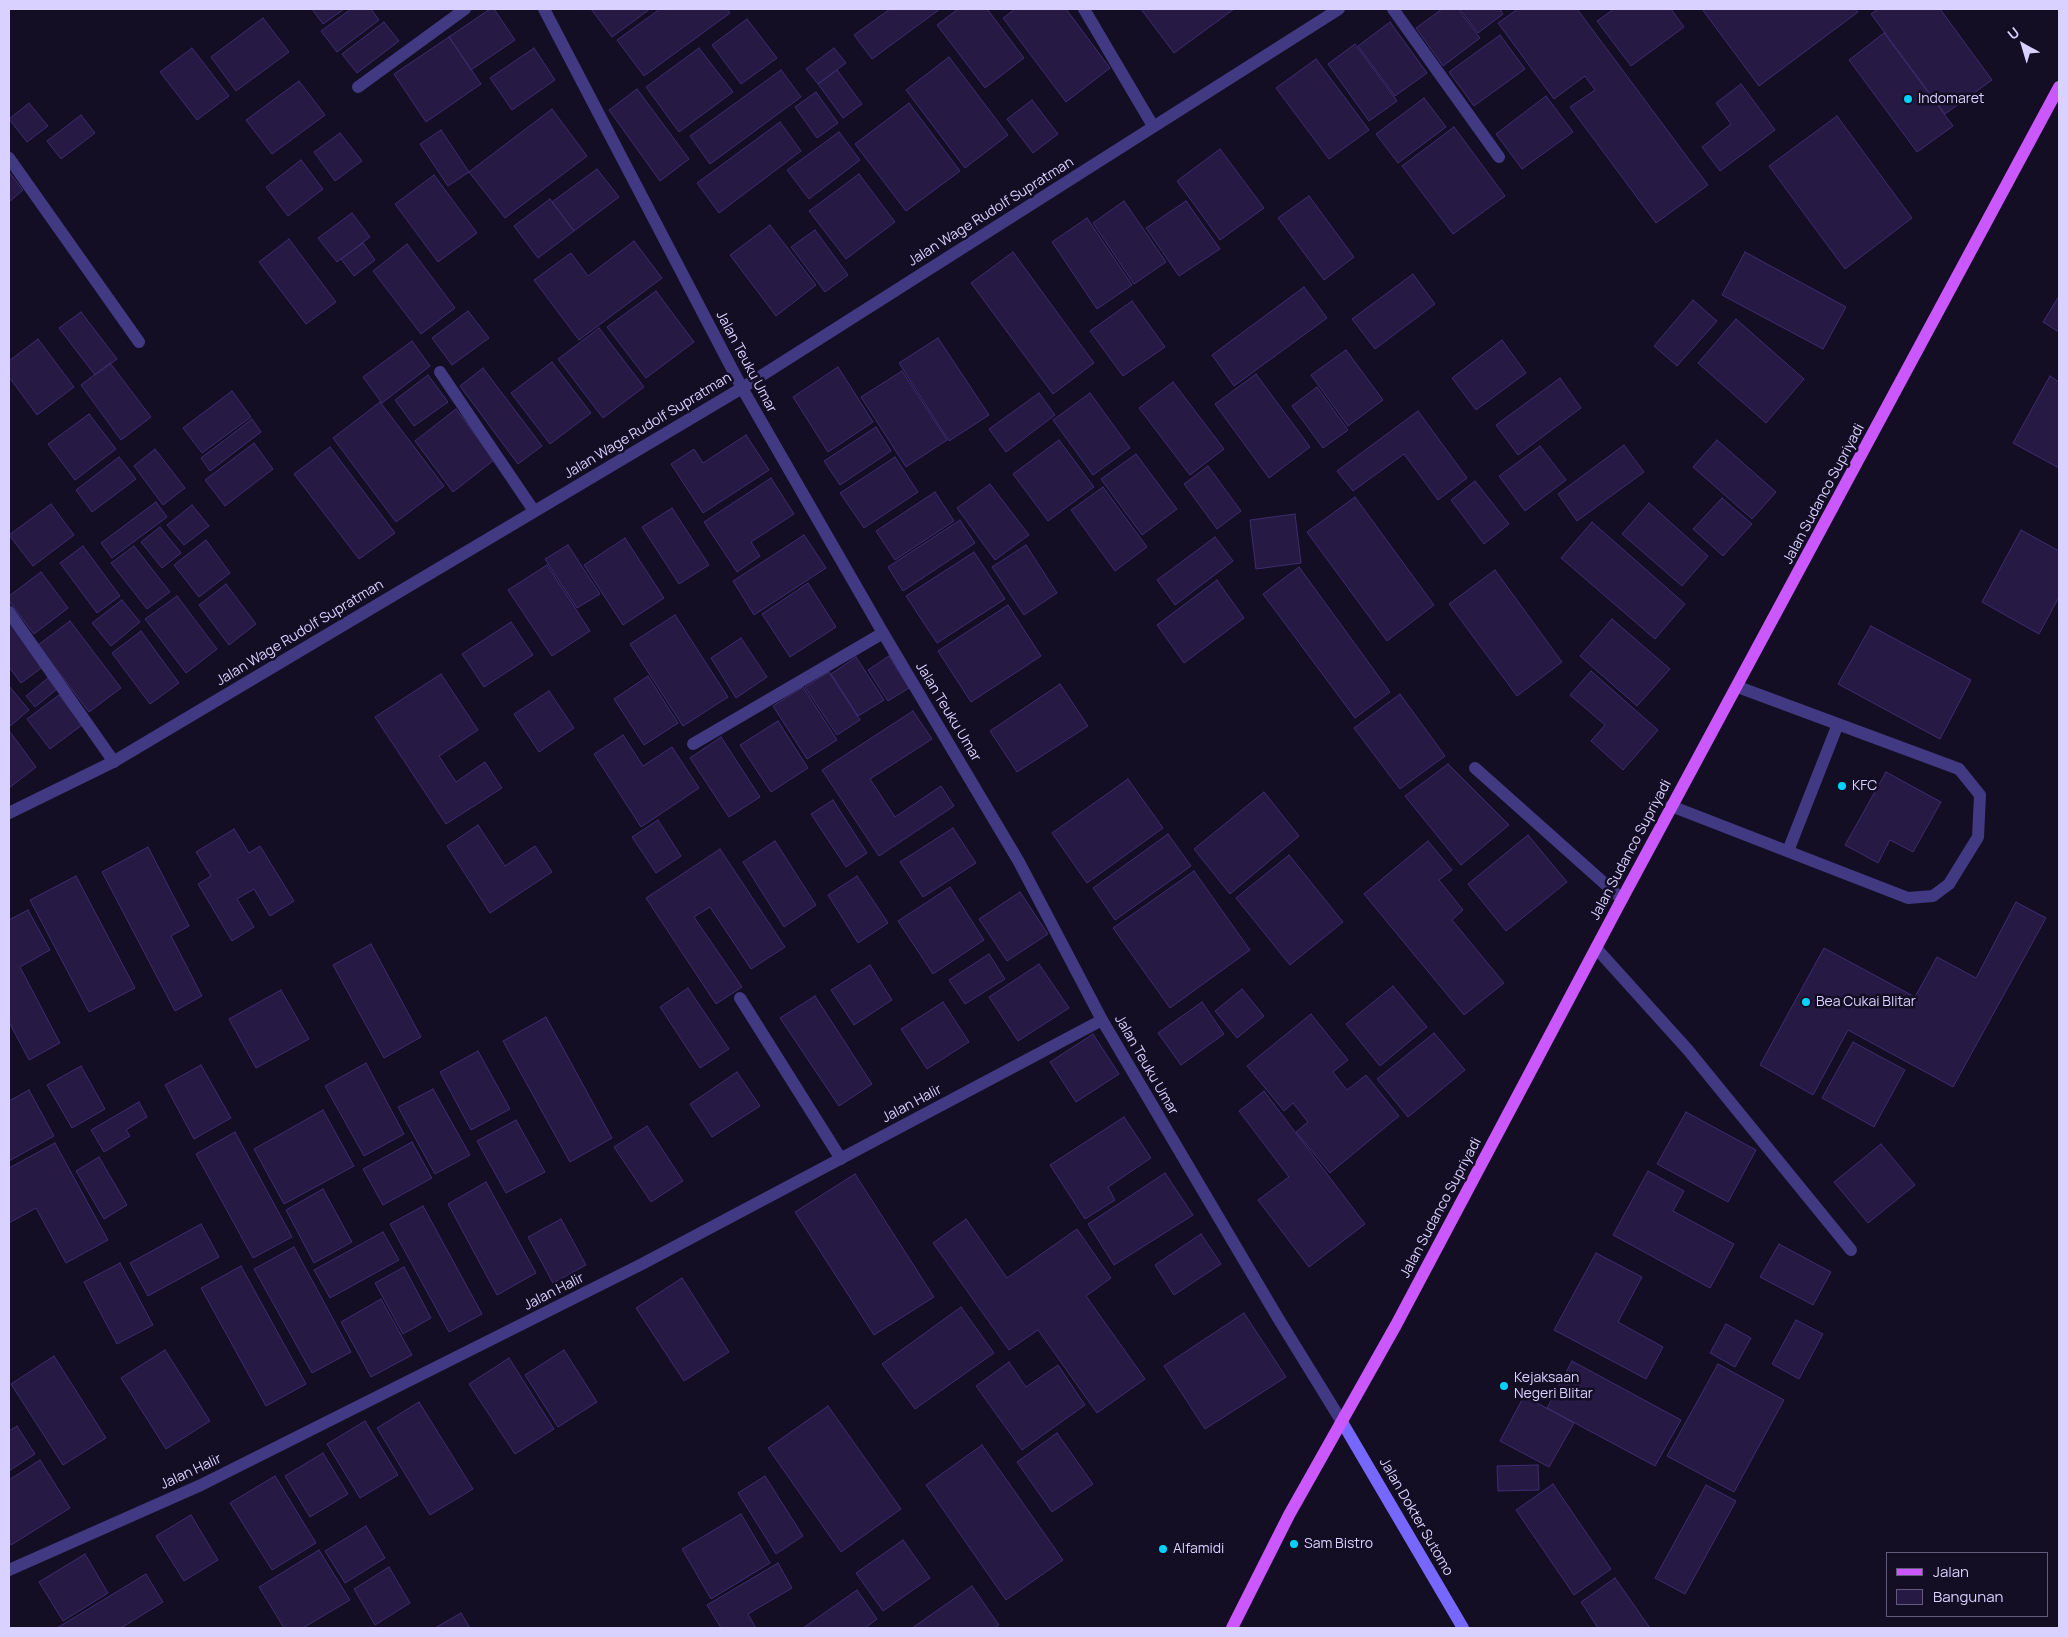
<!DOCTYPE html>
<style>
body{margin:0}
#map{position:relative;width:2068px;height:1637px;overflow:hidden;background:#130e24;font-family:Manrope,sans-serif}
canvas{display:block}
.frame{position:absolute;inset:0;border:10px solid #d9d1ff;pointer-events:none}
.legend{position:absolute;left:1886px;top:1552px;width:162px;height:65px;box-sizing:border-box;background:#130e24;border:1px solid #625c7c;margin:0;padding:6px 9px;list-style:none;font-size:15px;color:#d9d1ff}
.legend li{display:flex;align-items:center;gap:10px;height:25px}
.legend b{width:25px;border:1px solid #625c7c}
.north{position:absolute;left:1998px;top:20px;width:50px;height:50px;-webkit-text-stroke:4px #130e24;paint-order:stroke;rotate:321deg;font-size:14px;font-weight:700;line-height:20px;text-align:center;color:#d9d1ff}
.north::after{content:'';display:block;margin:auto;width:18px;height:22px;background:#d9d1ff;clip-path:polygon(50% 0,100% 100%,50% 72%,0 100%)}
</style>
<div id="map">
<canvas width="2068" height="1637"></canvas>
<div class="frame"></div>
<ul class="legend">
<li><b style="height:6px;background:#cb58fe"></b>Jalan</li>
<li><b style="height:14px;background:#261a44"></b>Bangunan</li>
</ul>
<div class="north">U</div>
</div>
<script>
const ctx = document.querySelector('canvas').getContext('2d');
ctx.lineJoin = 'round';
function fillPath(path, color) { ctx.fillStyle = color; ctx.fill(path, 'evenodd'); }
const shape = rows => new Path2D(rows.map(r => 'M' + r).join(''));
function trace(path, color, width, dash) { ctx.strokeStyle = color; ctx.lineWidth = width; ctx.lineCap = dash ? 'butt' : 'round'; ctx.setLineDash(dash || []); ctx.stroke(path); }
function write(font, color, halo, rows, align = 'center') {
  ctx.font = font + ' Manrope,sans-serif'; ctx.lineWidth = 5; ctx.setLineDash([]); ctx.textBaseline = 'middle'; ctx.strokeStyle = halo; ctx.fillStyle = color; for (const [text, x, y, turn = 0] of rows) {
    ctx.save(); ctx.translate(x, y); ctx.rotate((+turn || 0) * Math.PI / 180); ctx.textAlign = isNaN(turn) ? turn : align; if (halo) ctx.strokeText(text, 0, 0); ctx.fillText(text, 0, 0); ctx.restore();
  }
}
const building = shape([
 [312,9,344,9,323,24,312,9],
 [351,9,371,9,379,20,337,52,321,31,351,9],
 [490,9,494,9,515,40,471,70,449,37,490,9],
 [591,9,650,9,612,37,591,9],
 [660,9,727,9,730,13,644,76,617,40,660,9],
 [890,9,940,9,872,59,854,35,890,9],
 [958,9,987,9,1024,58,985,88,937,25,958,9],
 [1015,9,1066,9,1110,68,1066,102,1003,18,1015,9],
 [1141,9,1234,9,1174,53,1141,9],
 [1442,9,1458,9,1480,38,1443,66,1416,28,1442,9],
 [1460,9,1500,9,1503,14,1478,33,1460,9],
 [1518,9,1577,9,1708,185,1656,223,1570,107,1595,90,1585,76,1554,99,1498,23,1518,9],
 [1614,9,1671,9,1684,27,1631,66,1597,21,1614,9],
 [1702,9,1856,9,1858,12,1759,86,1702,9],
 [1878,9,1940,9,1992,80,1945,114,1871,14,1878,9],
 [263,18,289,52,236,91,211,57,263,18],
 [747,19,777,58,741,84,712,45,747,19],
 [384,22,399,41,357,73,342,54,384,22],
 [1390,22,1427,73,1395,96,1358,46,1390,22],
 [1884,33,1953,126,1917,152,1849,60,1884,33],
 [1500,35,1525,69,1474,106,1449,72,1500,35],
 [449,37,481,84,426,122,394,74,449,37],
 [1355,44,1397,101,1369,121,1328,64,1355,44],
 [192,48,229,96,197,120,160,72,192,48],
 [534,48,555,80,512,110,490,78,534,48],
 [699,48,733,92,679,132,646,87,699,48],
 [834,48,846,63,818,84,806,69,834,48],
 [949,57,1008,135,965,168,906,90,949,57],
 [1316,59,1369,130,1329,159,1276,88,1316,59],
 [781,70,801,97,710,164,690,136,781,70],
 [837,70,862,104,843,118,818,84,837,70],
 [299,81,325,115,272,154,246,120,299,81],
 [1741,84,1775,130,1720,171,1702,147,1731,124,1716,103,1741,84],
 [637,89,689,159,660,181,609,110,637,89],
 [816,92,838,123,817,138,795,107,816,92],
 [1546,96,1573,132,1522,169,1496,134,1546,96],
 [1424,98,1446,127,1398,163,1376,134,1424,98],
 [1032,100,1058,134,1033,153,1007,119,1032,100],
 [29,103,48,126,27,142,9,119,29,103],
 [909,103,960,171,906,211,855,144,909,103],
 [552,109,587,156,505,218,469,172,552,109],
 [81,115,95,133,61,159,47,141,81,115],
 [1837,116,1912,218,1845,269,1769,166,1837,116],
 [780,122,801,151,719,213,697,183,780,122],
 [1454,127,1505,196,1453,234,1402,166,1454,127],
 [441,130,469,172,448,186,420,144,441,130],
 [839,132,860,160,809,199,787,170,839,132],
 [340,133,362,161,335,181,314,152,340,133],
 [1220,149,1264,208,1220,240,1177,181,1220,149],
 [301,160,323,189,288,216,266,187,301,160],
 [597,169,619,197,574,231,552,202,597,169],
 [9,172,23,190,9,202,9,172],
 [859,174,895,222,846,259,809,211,859,174],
 [434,175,477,233,438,262,395,204,434,175],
 [1309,196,1354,257,1324,280,1278,218,1309,196],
 [550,199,574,231,538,258,514,226,550,199],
 [1124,201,1166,262,1134,284,1093,223,1124,201],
 [1186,201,1220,249,1179,276,1146,228,1186,201],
 [352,213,370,237,337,262,318,238,352,213],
 [1087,218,1132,285,1097,309,1052,242,1087,218],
 [770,225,816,285,776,316,730,255,770,225],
 [815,230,848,275,825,292,791,247,815,230],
 [289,239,336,302,306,324,259,262,289,239],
 [634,241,662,278,579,340,534,280,571,253,588,276,634,241],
 [363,243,375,260,354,276,341,259,363,243],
 [407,244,455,308,421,334,373,271,407,244],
 [1013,252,1094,363,1053,394,971,283,1013,252],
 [1745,252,1846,307,1823,349,1722,295,1745,252],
 [1413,274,1435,304,1375,349,1352,319,1413,274],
 [1304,287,1327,318,1234,386,1212,355,1304,287],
 [656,291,694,342,646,378,607,327,656,291],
 [2059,296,2059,332,2043,322,2059,296],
 [1693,300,1717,321,1677,366,1654,346,1693,300],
 [1132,301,1165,347,1123,376,1090,331,1132,301],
 [468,311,489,338,452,365,432,338,468,311],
 [81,312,117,359,95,375,59,328,81,312],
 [1736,319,1804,379,1766,423,1698,363,1736,319],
 [599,328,644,387,603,418,558,359,599,328],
 [938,338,989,415,949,441,899,363,938,338],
 [38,339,74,387,37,415,9,377,9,361,38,339],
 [1502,340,1526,373,1476,410,1452,378,1502,340],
 [412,341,430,366,382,403,363,377,412,341],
 [1346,350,1383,400,1348,426,1311,375,1346,350],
 [552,362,591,413,550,444,511,393,552,362],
 [110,363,151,417,121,440,81,385,110,363],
 [838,367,873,422,828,452,793,397,838,367],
 [483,368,542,446,518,464,460,386,483,368],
 [902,371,947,440,906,467,861,397,902,371],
 [1256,374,1310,447,1269,478,1215,404,1256,374],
 [428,375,448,402,414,426,395,400,428,375],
 [2050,376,2059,382,2059,468,2013,443,2050,376],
 [1560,378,1581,408,1518,455,1496,425,1560,378],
 [1173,382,1224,449,1190,475,1139,408,1173,382],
 [1317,387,1348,430,1323,448,1292,406,1317,387],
 [232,391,251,417,202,453,183,428,232,391],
 [1039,393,1055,415,1006,452,989,429,1039,393],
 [1090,393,1130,448,1093,475,1053,420,1090,393],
 [380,402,444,486,396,522,333,438,380,402],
 [456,409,494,460,453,492,415,441,456,409],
 [1418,411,1467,478,1438,500,1404,454,1353,491,1337,471,1418,411],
 [89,414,116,449,75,480,48,444,89,414],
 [252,419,261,432,210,471,201,458,252,419],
 [876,427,891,451,840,485,824,461,876,427],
 [746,435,769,470,703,513,671,464,694,449,703,463,746,435],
 [1059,440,1094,487,1048,521,1013,474,1059,440],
 [1717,440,1776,492,1752,519,1693,467,1717,440],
 [254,443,273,469,225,506,205,480,254,443],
 [1624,445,1644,472,1577,521,1558,494,1624,445],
 [1540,446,1566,480,1525,511,1499,476,1540,446],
 [330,447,395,533,359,559,294,474,330,447],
 [155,449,185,488,163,505,134,466,155,449],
 [1136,454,1177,509,1142,535,1101,479,1136,454],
 [119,457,136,479,92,512,76,490,119,457],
 [895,457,918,492,864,528,840,493,895,457],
 [1208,466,1241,511,1217,529,1184,484,1208,466],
 [771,478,794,514,751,542,760,556,737,572,704,522,771,478],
 [1475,481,1509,524,1484,544,1451,500,1475,481],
 [990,484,1029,535,995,560,957,508,990,484],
 [1103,487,1147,547,1115,571,1071,510,1103,487],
 [935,492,954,521,895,560,876,531,935,492],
 [1355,497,1434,605,1387,641,1307,532,1355,497],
 [1722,498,1752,524,1723,556,1693,529,1722,498],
 [156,502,167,517,112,558,101,543,156,502],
 [1649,503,1708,556,1682,586,1622,534,1649,503],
 [51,504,74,535,33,566,9,535,51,504],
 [192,505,209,526,184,545,167,525,192,505],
 [672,508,709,565,679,584,642,527,672,508],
 [1295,514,1301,563,1256,569,1250,520,1295,514],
 [960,520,975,543,903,591,888,567,960,520],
 [1592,522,1685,604,1655,639,1561,558,1592,522],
 [160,527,181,553,162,568,141,542,160,527],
 [2021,530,2059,551,2059,597,2039,634,1982,602,2021,530],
 [804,535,826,568,754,615,733,581,804,535],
 [1215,537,1233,561,1175,605,1157,580,1215,537],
 [625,538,664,598,623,625,584,565,625,538],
 [206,540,230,573,199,597,174,565,206,540],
 [568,545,600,594,577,608,545,559,568,545],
 [1026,545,1057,593,1024,615,992,567,1026,545],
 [83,546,120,596,97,613,60,563,83,546],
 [134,546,170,592,147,609,111,563,134,546],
 [974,552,1005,599,937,643,906,596,974,552],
 [547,565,590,631,552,656,508,590,547,565],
 [1299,567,1390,692,1355,718,1263,594,1299,567],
 [1495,570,1562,662,1517,696,1449,604,1495,570],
 [41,572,68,608,34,634,9,601,9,596,41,572],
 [1217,580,1244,618,1184,663,1157,625,1217,580],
 [808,583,836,627,790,657,762,614,808,583],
 [226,584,256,624,229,645,199,605,226,584],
 [177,596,217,649,186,673,145,619,177,596],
 [122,600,140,622,111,646,92,623,122,600],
 [1008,605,1041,656,971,702,938,651,1008,605],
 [675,615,728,697,683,726,630,644,675,615],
 [1612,619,1670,669,1637,706,1580,656,1612,619],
 [9,620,44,666,21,683,9,667,9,620],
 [70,621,121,688,89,712,38,645,70,621],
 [511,622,533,655,484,687,462,654,511,622],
 [1871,626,1971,680,1940,739,1838,684,1871,626],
 [141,631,179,683,150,704,112,653,141,631],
 [741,638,767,677,736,698,711,658,741,638],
 [889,656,909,688,888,701,868,670,889,656],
 [856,657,884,700,858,716,831,674,856,657],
 [1591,671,1658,730,1623,770,1591,741,1605,725,1570,695,1591,671],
 [829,672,860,720,837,735,805,687,829,672],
 [441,674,478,730,439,756,456,782,485,762,502,788,446,824,375,717,441,674],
 [648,676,678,723,644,745,614,699,648,676],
 [48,678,57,689,35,707,26,696,48,678],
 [1060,684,1088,726,1017,772,990,731,1060,684],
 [9,686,29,710,9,727,9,686],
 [803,687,837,740,807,759,773,706,803,687],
 [549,691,574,728,539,752,514,714,549,691],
 [1400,694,1445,756,1400,789,1354,728,1400,694],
 [59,695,82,725,50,749,27,719,59,695],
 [913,711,932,739,870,779,895,817,941,786,954,806,879,856,822,770,913,711],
 [778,721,808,768,771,792,740,745,778,721],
 [10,732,36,767,9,788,9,733,10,732],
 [623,735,643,766,672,747,699,788,641,827,594,754,623,735],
 [721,737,760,797,729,817,690,758,721,737],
 [1448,764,1509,825,1461,865,1405,796,1448,764],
 [1886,772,1941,802,1913,852,1890,840,1878,863,1845,845,1886,772],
 [1128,779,1163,828,1087,883,1052,833,1128,779],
 [1264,792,1299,836,1230,894,1194,849,1264,792],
 [833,800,867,853,846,867,811,814,833,800],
 [658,820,681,856,656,873,632,837,658,820],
 [478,825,505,866,535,846,552,872,490,913,447,846,478,825],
 [953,828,976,863,923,897,900,862,953,828],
 [234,829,249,853,260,846,294,901,270,916,254,889,237,899,254,927,232,941,198,884,211,876,196,852,234,829],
 [1168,834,1191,866,1115,920,1093,888,1168,834],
 [1528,835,1567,882,1506,931,1468,884,1528,835],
 [775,841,816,905,784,927,743,862,775,841],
 [1428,841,1452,870,1439,880,1463,910,1452,920,1504,983,1464,1015,1364,894,1428,841],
 [148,847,189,926,171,936,202,996,175,1011,102,872,148,847],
 [720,849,785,947,751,969,710,907,694,917,742,987,716,1004,646,898,720,849],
 [1289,855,1343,922,1290,965,1236,898,1289,855],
 [1194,871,1250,950,1170,1008,1113,928,1194,871],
 [76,876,135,988,89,1012,30,900,76,876],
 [857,876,888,923,858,943,828,895,857,876],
 [950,887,984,940,933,974,898,921,950,887],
 [1020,892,1048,934,1007,961,979,919,1020,892],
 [2016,902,2046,918,1953,1087,1848,1030,1813,1095,1760,1065,1824,948,1915,997,1937,957,1976,978,2016,902],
 [28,910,50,950,20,967,60,1043,29,1060,9,1022,9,920,28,910],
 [371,944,421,1037,384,1058,333,965,371,944],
 [989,954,1005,979,965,1004,949,980,989,954],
 [1039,964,1069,1008,1018,1041,989,997,1039,964],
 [870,965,892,1000,854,1025,831,990,870,965],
 [1393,986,1427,1027,1380,1066,1346,1024,1393,986],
 [688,988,729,1049,700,1068,660,1007,688,988],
 [1242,989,1264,1016,1237,1038,1215,1011,1242,989],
 [281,990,309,1039,256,1068,229,1019,281,990],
 [815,996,872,1084,839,1106,780,1018,815,996],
 [943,1002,969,1042,927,1069,901,1029,943,1002],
 [1202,1002,1224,1034,1181,1065,1158,1033,1202,1002],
 [1311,1014,1348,1060,1333,1072,1347,1090,1366,1075,1399,1116,1330,1173,1296,1132,1308,1122,1293,1103,1284,1111,1247,1066,1311,1014],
 [546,1017,612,1138,570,1162,503,1041,546,1017],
 [1434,1033,1465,1070,1408,1117,1377,1079,1434,1033],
 [1093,1034,1119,1074,1076,1102,1050,1062,1093,1034],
 [1853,1042,1905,1070,1874,1127,1822,1098,1853,1042],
 [478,1051,510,1109,471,1130,440,1072,478,1051],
 [366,1063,404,1134,364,1156,325,1086,366,1063],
 [201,1065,231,1118,194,1139,165,1085,201,1065],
 [81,1066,105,1109,72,1128,47,1085,81,1066],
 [737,1072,760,1106,712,1137,690,1104,737,1072],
 [433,1089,470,1155,435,1174,398,1107,433,1089],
 [29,1090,54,1136,9,1161,9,1101,29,1090],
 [1264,1091,1365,1224,1309,1267,1258,1200,1289,1177,1239,1111,1264,1091],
 [139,1102,147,1117,126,1130,130,1136,104,1152,91,1130,139,1102],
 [323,1110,354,1166,284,1204,254,1149,323,1110],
 [1686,1112,1756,1150,1728,1202,1657,1164,1686,1112],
 [1124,1117,1151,1158,1108,1187,1115,1200,1085,1219,1050,1165,1124,1117],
 [516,1120,545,1172,506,1193,477,1141,516,1120],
 [647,1126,683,1181,651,1202,614,1147,647,1126],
 [235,1132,292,1237,253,1258,196,1154,235,1132],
 [412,1142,432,1178,383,1205,363,1169,412,1142],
 [55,1143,108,1240,66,1263,36,1208,9,1223,9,1168,55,1143],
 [1881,1144,1915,1185,1868,1223,1834,1182,1881,1144],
 [99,1157,127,1205,104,1219,76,1171,99,1157],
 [1648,1171,1684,1191,1673,1211,1734,1244,1710,1288,1613,1235,1648,1171],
 [1165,1173,1193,1215,1114,1265,1088,1224,1165,1173],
 [855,1174,934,1297,874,1335,795,1212,855,1174],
 [486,1182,536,1273,497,1295,448,1204,486,1182],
 [323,1189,352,1242,314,1263,286,1210,323,1189],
 [423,1206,482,1314,449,1332,390,1224,423,1206],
 [561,1219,586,1265,553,1283,528,1237,561,1219],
 [966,1219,1007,1278,1077,1229,1111,1278,1086,1296,1145,1379,1097,1413,1038,1330,1009,1350,933,1243,966,1219],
 [201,1224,219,1257,148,1296,130,1263,201,1224],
 [383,1232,399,1260,330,1298,314,1270,383,1232],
 [1201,1234,1221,1264,1174,1295,1155,1265,1201,1234],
 [1779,1244,1831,1272,1813,1305,1760,1277,1779,1244],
 [294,1247,351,1352,312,1373,254,1269,294,1247],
 [1596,1253,1642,1277,1618,1322,1663,1347,1646,1379,1554,1330,1596,1253],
 [120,1263,153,1325,117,1344,84,1282,120,1263],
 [241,1266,306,1384,266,1406,201,1288,241,1266],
 [404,1267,431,1318,403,1334,375,1283,404,1267],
 [682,1278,729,1352,684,1381,636,1308,682,1278],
 [381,1299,412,1355,371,1377,341,1322,381,1299],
 [961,1307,994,1353,915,1409,882,1364,961,1307],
 [1244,1313,1286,1377,1205,1429,1164,1366,1244,1313],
 [1796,1320,1823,1334,1799,1379,1772,1364,1796,1320],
 [1726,1324,1751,1338,1735,1367,1710,1353,1726,1324],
 [165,1350,210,1421,166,1449,121,1378,165,1350],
 [564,1350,597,1402,558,1427,525,1375,564,1350],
 [54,1356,106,1438,63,1465,11,1384,54,1356],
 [509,1358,554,1429,515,1454,469,1384,509,1358],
 [1572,1361,1681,1420,1655,1466,1547,1408,1572,1361],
 [1009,1362,1026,1387,1058,1365,1085,1405,1022,1450,976,1386,1009,1362],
 [1718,1364,1784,1400,1734,1492,1667,1456,1718,1364],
 [1524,1396,1574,1423,1549,1467,1500,1441,1524,1396],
 [419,1402,473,1489,430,1515,377,1428,419,1402],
 [828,1406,901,1509,841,1552,768,1448,828,1406],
 [365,1421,398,1475,360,1498,327,1444,365,1421],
 [17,1426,35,1454,9,1471,9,1431,17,1426],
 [1057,1433,1093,1484,1052,1512,1017,1462,1057,1433],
 [982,1445,1063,1560,1006,1600,926,1485,982,1445],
 [323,1453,348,1494,310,1517,285,1476,323,1453],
 [40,1460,70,1508,11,1545,9,1541,9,1480,40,1460],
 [1538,1465,1539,1490,1498,1491,1497,1466,1538,1465],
 [275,1476,316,1543,272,1570,230,1503,275,1476],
 [765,1476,803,1536,776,1554,738,1493,765,1476],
 [1553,1484,1611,1569,1574,1595,1516,1510,1553,1484],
 [1706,1485,1736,1501,1685,1594,1655,1578,1706,1485],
 [741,1514,770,1563,711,1599,682,1549,741,1514],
 [191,1515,218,1560,184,1581,156,1536,191,1515],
 [366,1526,385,1558,345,1583,325,1551,366,1526],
 [903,1540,930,1578,883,1611,856,1573,903,1540],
 [319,1550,350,1600,303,1628,284,1628,259,1587,319,1550],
 [85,1554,108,1593,63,1621,39,1582,85,1554],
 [778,1563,792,1588,748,1614,756,1628,721,1628,707,1605,778,1563],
 [389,1567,410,1603,375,1625,354,1589,389,1567],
 [146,1574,163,1602,121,1628,57,1628,146,1574],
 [1615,1578,1650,1628,1598,1628,1581,1602,1615,1578],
 [972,1586,999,1625,994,1628,912,1628,972,1586],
 [857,1590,877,1619,865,1628,803,1628,857,1590],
 [461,1613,470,1628,435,1628,461,1613]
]);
const service = shape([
 [1671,806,1908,898,1933,896,1949,884,1978,837,1980,795,1959,769,1738,687],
 [1788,851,1838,724],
 [740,998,841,1159]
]);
const minor = shape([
 [544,9,742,388],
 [1084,9,1153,126],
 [1393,9,1499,157],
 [358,87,465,9],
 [9,158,139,342],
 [440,372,534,511],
 [9,612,114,762],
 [693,744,883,633],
 [1475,768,1622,899],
 [1596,948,1688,1050,1851,1250],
 [9,1570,201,1485,642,1264,1102,1020]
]);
const tertiary = shape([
 [742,388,883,633,1019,862,1102,1020,1278,1318,1342,1422],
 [9,813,113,762,742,388,1339,9]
]);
const secondary = shape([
 [1342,1422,1463,1628]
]);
const primary = shape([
 [1232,1628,1289,1515,1396,1325,1622,899,2059,87]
]);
const markers = [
 [1908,99,5,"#01d1fb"],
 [1842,786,5,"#01d1fb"],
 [1806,1002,5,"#01d1fb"],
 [1504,1386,5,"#01d1fb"],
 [1294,1544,5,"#01d1fb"],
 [1163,1549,5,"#01d1fb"]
];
const poiNames = [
 ["Indomaret",1918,99],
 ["KFC",1852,786],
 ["Bea Cukai Blitar",1816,1002],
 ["Kejaksaan",1514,1378],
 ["Negeri Blitar",1514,1394],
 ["Sam Bistro",1304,1544],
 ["Alfamidi",1173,1549]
];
const streetNames = [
 ["Jalan Wage Rudolf Supratman",991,212,-32],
 ["Jalan Teuku Umar",746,362,62],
 ["Jalan Wage Rudolf Supratman",648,426,-31],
 ["Jalan Sudanco Supriyadi",1824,494,-62],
 ["Jalan Wage Rudolf Supratman",300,633,-31],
 ["Jalan Teuku Umar",948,712,59],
 ["Jalan Sudanco Supriyadi",1631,850,-62],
 ["Jalan Teuku Umar",1146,1065,60],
 ["Jalan Halir",912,1104,-28],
 ["Jalan Sudanco Supriyadi",1441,1208,-62],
 ["Jalan Halir",554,1292,-27],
 ["Jalan Halir",191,1472,-25],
 ["Jalan Dokter Sutomo",1416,1517,60]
];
fillPath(building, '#261a44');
trace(building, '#3e2c70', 1);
trace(service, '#413982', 12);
trace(minor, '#413982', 12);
trace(tertiary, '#413982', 12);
trace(secondary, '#7668fe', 12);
trace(primary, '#cb58fe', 12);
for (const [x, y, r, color] of markers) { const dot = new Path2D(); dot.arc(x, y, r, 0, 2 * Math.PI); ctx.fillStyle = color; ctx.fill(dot); trace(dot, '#130e24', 2); }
write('14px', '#d9d1ff', '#130e24', poiNames, 'left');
write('14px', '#d9d1ff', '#130e24', streetNames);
</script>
